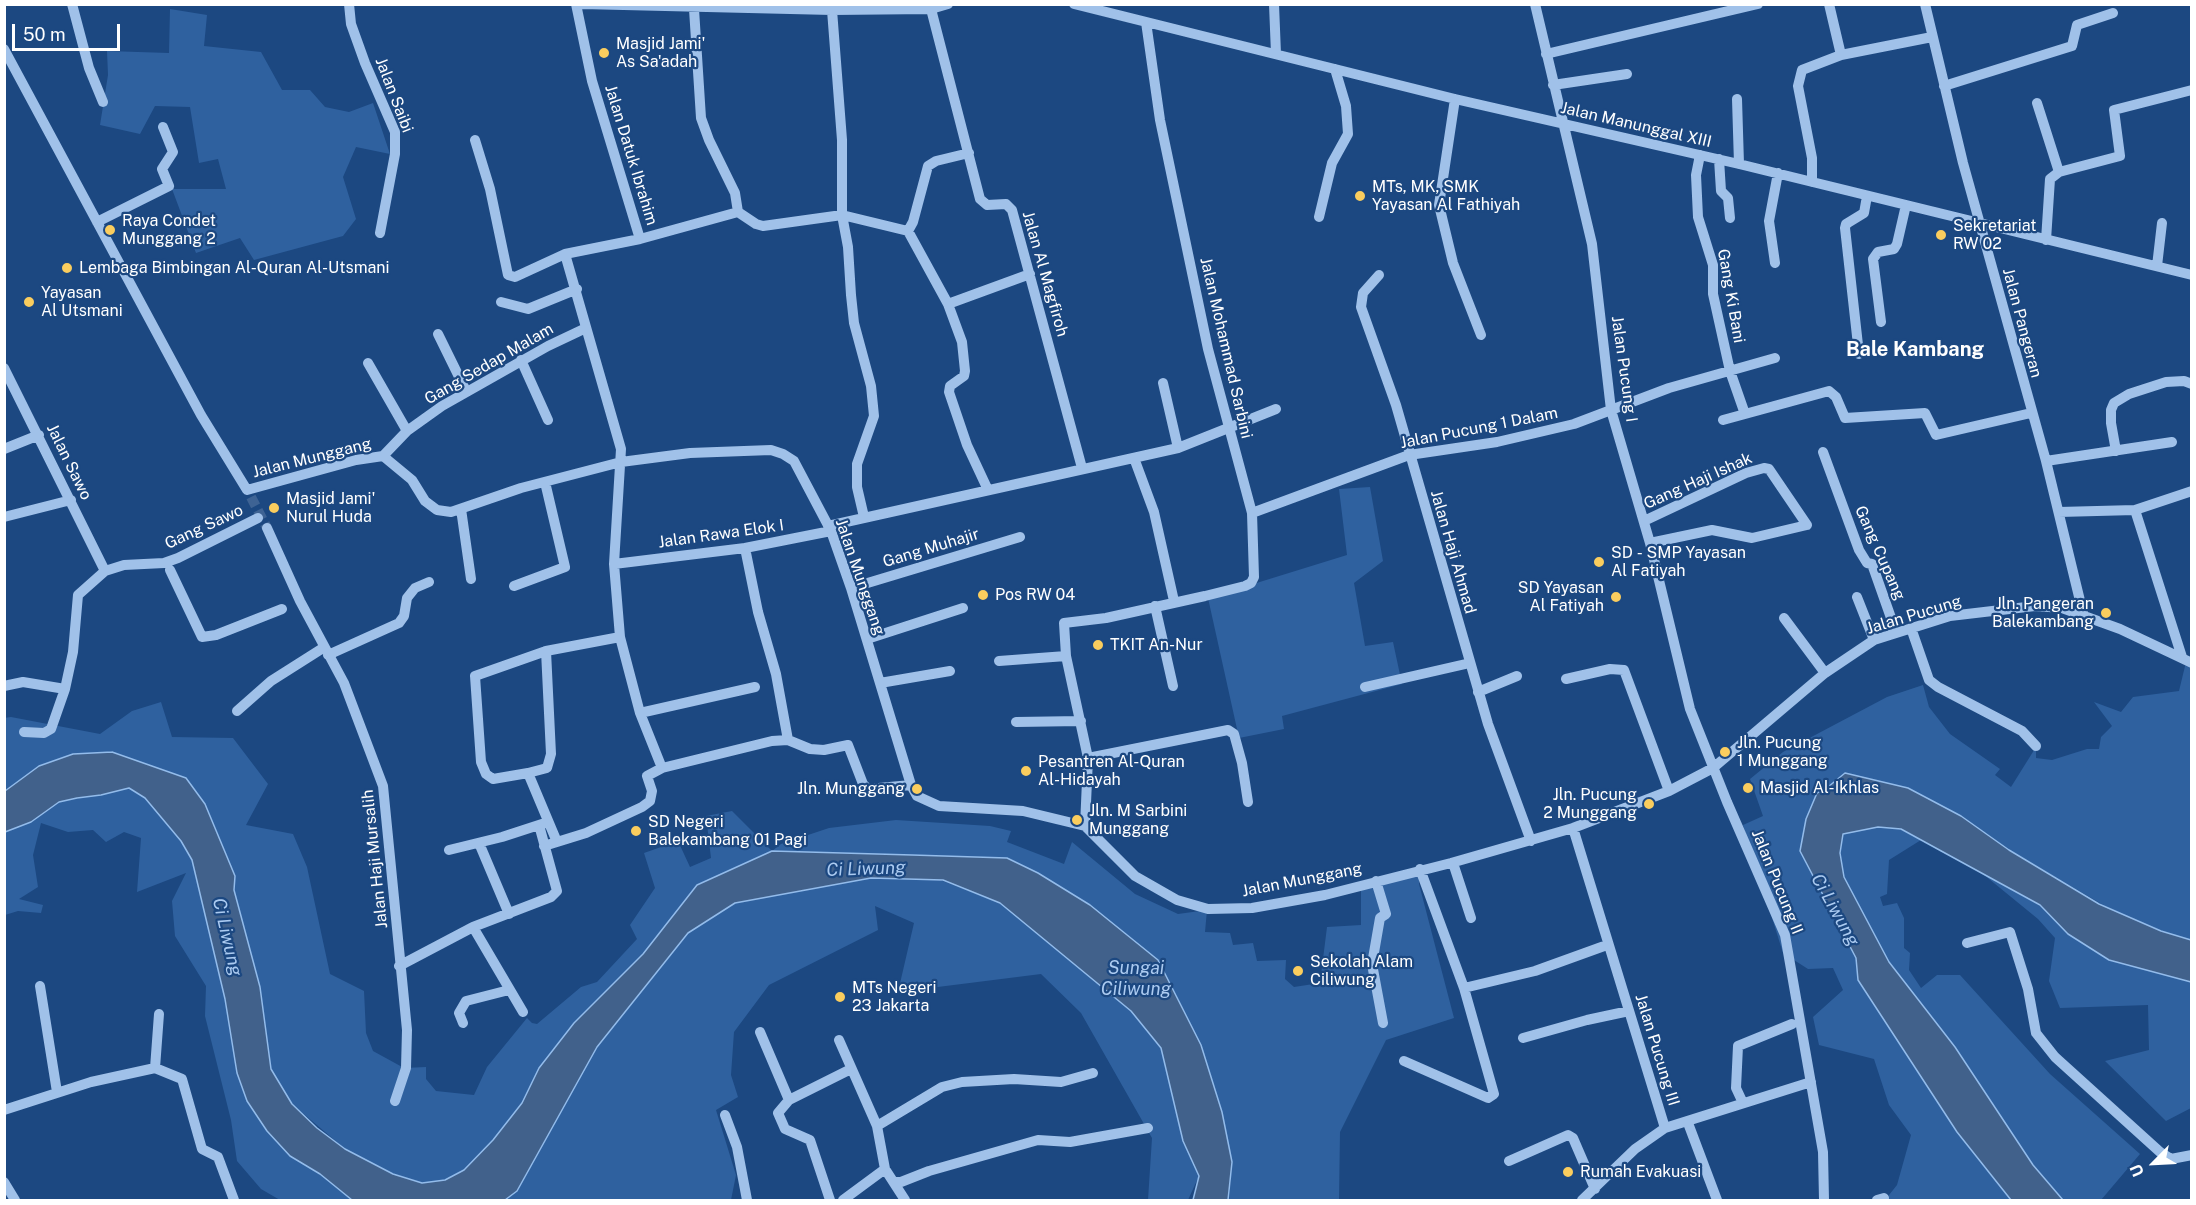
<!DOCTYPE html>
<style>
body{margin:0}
#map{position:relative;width:2196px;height:1205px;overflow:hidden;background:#1c4881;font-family:"Public Sans",sans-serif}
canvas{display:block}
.frame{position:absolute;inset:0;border:6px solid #fff;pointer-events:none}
.north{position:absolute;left:2124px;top:1133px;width:60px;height:60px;-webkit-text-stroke:4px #1c4881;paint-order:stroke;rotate:246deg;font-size:16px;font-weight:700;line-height:24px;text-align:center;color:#fff}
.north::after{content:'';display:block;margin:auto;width:21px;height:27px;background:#fff;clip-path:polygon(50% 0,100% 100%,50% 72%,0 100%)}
.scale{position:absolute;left:12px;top:24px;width:108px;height:27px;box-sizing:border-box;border:3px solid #fff;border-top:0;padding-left:8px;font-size:18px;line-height:21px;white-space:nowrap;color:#fff;-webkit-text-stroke:4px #1c4881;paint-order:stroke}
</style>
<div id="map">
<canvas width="2196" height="1205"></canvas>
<div class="frame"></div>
<div class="north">U</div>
<div class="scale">50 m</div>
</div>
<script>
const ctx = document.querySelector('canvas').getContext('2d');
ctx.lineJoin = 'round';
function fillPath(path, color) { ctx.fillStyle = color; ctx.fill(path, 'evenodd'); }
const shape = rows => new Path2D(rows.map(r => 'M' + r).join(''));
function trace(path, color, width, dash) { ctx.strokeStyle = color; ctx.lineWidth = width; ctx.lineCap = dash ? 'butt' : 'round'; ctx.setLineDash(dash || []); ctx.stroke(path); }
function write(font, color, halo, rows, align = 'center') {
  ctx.font = font + ' "Public Sans",sans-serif'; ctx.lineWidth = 4.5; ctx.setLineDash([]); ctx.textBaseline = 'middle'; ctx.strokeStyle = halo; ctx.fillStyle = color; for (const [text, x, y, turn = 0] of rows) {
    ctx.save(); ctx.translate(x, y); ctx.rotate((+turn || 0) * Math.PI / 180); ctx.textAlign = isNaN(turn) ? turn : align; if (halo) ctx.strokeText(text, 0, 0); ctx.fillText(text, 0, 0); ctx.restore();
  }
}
const green = shape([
 [170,9,207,15,204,46,261,52,282,90,310,90,325,107,349,112,373,103,390,154,356,147,343,177,356,219,343,236,254,260,240,238,196,253,172,189,226,189,218,159,199,163,190,107,155,106,140,134,100,125,108,75,107,51,169,53],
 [1370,487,1383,561,1354,583,1365,646,1393,642,1402,684,1282,716,1284,729,1239,738,1208,598,1347,555,1339,489],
 [2186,662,2191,665,2191,940,2161,931,2105,906,2009,850,1961,816,1845,773,1828,787,1817,793,1806,819,1800,851,1856,958,1858,980,1957,1132,2011,1200,1885,1200,1897,1185,1911,1135,1889,1105,1874,1059,1819,1045,1813,1017,1843,990,1833,968,1808,969,1783,953,1743,825,1763,816,1750,779,1783,752,1887,697,1923,685,1929,707,1950,734,2000,769,1995,775,2011,787,2036,747,2036,758,2052,760,2087,749,2099,749,2101,737,2112,726,2094,702,2121,712,2133,697,2179,691],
 [161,702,172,737,233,738,268,784,246,825,293,834,307,867,330,974,364,991,366,1033,373,1051,404,1068,426,1067,426,1079,436,1091,474,1095,487,1067,527,1018,532,1023,537,1024,581,987,597,982,637,939,630,925,655,888,644,853,678,841,690,867,711,858,706,816,732,811,772,851,781,844,829,828,896,820,990,826,1011,831,1007,842,1064,864,1072,842,1135,894,1178,914,1207,910,1205,932,1230,933,1233,945,1253,943,1257,961,1286,960,1285,979,1294,987,1320,983,1327,927,1361,925,1361,887,1420,870,1419,884,1454,1018,1386,1040,1340,1132,1339,1200,1229,1200,1232,1162,1222,1112,1201,1045,1158,960,1090,905,1038,873,1007,858,772,851,697,885,643,954,574,1023,539,1068,522,1103,493,1140,464,1170,445,1180,422,1183,393,1174,345,1149,292,1104,279,1085,271,1069,260,987,234,890,235,876,205,804,112,752,73,754,39,766,5,791,4,718,11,717,100,734,132,711],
 [130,788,145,798,181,841,192,860,225,999,237,1073,247,1101,290,1156,320,1174,352,1200,280,1200,261,1189,237,1161,231,1120,205,1016,206,986,175,936,172,901,186,873,137,892,141,838,124,832,106,842,93,830,68,832,41,823,33,855,38,887,19,899,43,905,41,913,18,911,5,915,5,832,31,822,59,802],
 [1878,827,1900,829,1921,840,1889,860,1887,894,1880,897,1883,906,1897,903,1904,918,1904,948,1910,953,1909,970,1921,988,1937,975,1960,975,2050,1074,2140,1154,2101,1200,2063,1200,2033,1165,1955,1047,1889,962,1844,877,1840,853,1843,834],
 [1978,870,2040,906,2068,934,2109,960,2191,982,2191,1108,2166,1121,2105,1061,2149,1050,2148,1005,2060,1008,2049,981,2055,938,2038,919],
 [871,878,940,880,1000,903,1131,1011,1161,1048,1183,1141,1199,1176,1188,1200,1148,1200,1152,1138,1081,1013,1041,974,898,992,914,923,875,906,878,930,769,985,734,1032,731,1075,738,1097,716,1110,736,1175,731,1200,505,1200,517,1191,597,1047,689,932,735,903]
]);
const water = shape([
 [112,752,186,778,205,804,235,876,234,890,260,987,271,1069,292,1104,317,1128,345,1149,393,1174,422,1183,445,1180,464,1170,493,1140,522,1103,539,1068,574,1023,643,954,697,885,772,851,912,855,1007,858,1038,873,1090,905,1158,960,1201,1045,1222,1112,1232,1162,1228,1200,1193,1200,1199,1176,1183,1141,1161,1048,1131,1011,1000,903,943,880,871,878,735,903,688,933,597,1047,517,1191,505,1200,352,1200,320,1174,290,1156,267,1131,247,1101,237,1073,225,999,192,860,181,841,145,798,129,788,101,795,77,798,59,802,31,822,5,832,5,791,39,766,73,754,112,752],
 [1845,773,1908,788,1961,816,2009,850,2099,904,2161,931,2191,940,2191,982,2109,960,2068,934,2040,905,1901,829,1878,827,1843,834,1840,853,1844,877,1889,962,1955,1047,2033,1165,2063,1200,2011,1200,1957,1132,1858,980,1856,958,1800,851,1806,819,1817,793,1828,787,1845,773]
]);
const minorTunnel = shape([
 [251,497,267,528]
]);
const minor = shape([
 [72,4,89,68,103,102],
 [349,4,351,24,365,63,395,132,395,154,380,233],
 [576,4,592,81,640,239,565,254,621,449,614,564,620,637,640,713,662,768],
 [582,4,832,10,931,9,948,4],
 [1074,4,1455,99,1739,164,2192,275],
 [1274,4,1276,54],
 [1535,4,1592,244,1611,410,1650,543,1690,709,1727,802,1785,935,1823,1152,1824,1200],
 [1829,4,1841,55],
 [1925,4,1963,163,2046,461,2083,613],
 [694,9,701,118,709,140,735,193,738,212],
 [931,9,980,199,987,205,1006,204,1012,210,1082,468],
 [832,10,842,140,842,215,848,247,851,295,854,323,871,386,874,416,857,464,857,487,864,517],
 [4,49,201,415,247,490,356,460,383,456,412,480,425,501,437,510,451,512,521,488,621,462,690,453,771,450,783,454,794,461,831,531,851,588,911,785,917,796,939,806,1023,811,1085,826,1135,876,1177,900,1208,909,1252,908,1325,895,1451,863,1573,828,1669,791,1713,768,1825,673,1874,640,1950,616,2035,606,2062,608,2120,629,2192,663],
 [1546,54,1758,4],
 [1553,85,1627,74],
 [1944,86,2072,46,2077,25,2113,13],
 [1455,99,1439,205,1453,263,1481,335],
 [1737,99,1739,164],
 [2037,103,2059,172],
 [475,140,490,189,508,275,515,277,565,254],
 [1700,155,1696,175,1698,217,1713,265,1713,294,1730,371,1745,414,1829,391,1836,397,1845,418,1925,413,1936,435,2031,413],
 [1719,159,1721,191,1728,198,1730,218],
 [1812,182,1812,158,1798,86,1802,70,1841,55,1932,37],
 [1319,217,1332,163,1348,134,1346,106,1335,69],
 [97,222,169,186,162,169,173,152,163,127],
 [908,231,948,304,962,342,965,371,964,376,950,386,949,392,967,445,988,490],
 [640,239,738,212,756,224,763,226,842,215,908,231,913,222,928,166,936,161,969,153],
 [2046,240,2050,179,2059,172,2120,156,2114,110,2192,90],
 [1775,263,1769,221,1778,173],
 [2157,266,2162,223],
 [1379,275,1363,293,1361,307,1396,405,1488,724,1531,841],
 [501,302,528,309,577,289],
 [948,304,1030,274],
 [1881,322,1873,259,1878,252,1894,249,1897,244,1906,205],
 [438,334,466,391],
 [1859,354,1845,228,1846,224,1864,213,1867,196],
 [521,360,548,420],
 [368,363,407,431],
 [4,368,105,571],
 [1163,383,1178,448],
 [1723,420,1745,414],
 [4,449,39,435],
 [2116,451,2111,423,2111,410,2114,403,2129,394,2166,382,2184,381,2192,384],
 [1823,452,1859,550,1867,563,1872,564,1896,632],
 [383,456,407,431,442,406,548,346,586,328],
 [1134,458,1154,512,1174,601],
 [2046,461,2172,442],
 [461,509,471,579],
 [2135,510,2182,657],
 [2059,512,2135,510,2192,491],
 [1252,513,1409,455,1497,442,1574,424,1669,388,1775,358],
 [4,517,71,500],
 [1644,521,1746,473,1764,468,1769,469,1807,525,1752,538,1712,530,1650,543],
 [828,526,1178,448,1276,409],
 [267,528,300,601,344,683,383,786,407,1030,406,1068,395,1101],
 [745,548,758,612,776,674,788,740],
 [614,564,745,548,831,531],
 [170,570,202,637,216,635,282,609],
 [514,586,565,567,545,482],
 [851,588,1020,537],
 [1857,597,1874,640],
 [1155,606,1173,686],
 [1784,618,1825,673],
 [1911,628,1929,680,1938,687,2022,731,2036,746],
 [867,639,963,608],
 [328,655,399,623,404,616,407,598,415,588,429,582],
 [999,661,1066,656],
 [1566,679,1610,669,1624,670,1669,791],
 [880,683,950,671],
 [4,686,23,682,65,689,73,652,78,595,105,571,124,565,164,563,178,558,258,518],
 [1365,687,1470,663],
 [1478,692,1517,676],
 [237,711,271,681,323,648],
 [640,713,755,687],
 [1016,722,1081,721],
 [24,732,44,733,51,729,65,689],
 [1088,758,1228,730,1234,734,1242,763,1248,802],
 [528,773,493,779,486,774,481,762,475,676,546,651],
 [1085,826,1088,758,1066,656,1064,623,1106,618,1205,596,1245,586,1251,583,1254,577,1252,513,1208,349,1160,120,1146,22],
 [1573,828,1665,1128,1635,1149,1582,1200],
 [557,842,528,773,547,768,551,754,546,651,620,637],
 [479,843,509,914],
 [544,846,586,833,642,807,650,801,652,791,647,776,662,768,772,741,788,740,810,749,824,750,848,745,863,784,868,789,911,785],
 [449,850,502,837,545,823],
 [1453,863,1471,918],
 [1376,881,1386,914,1380,918,1372,964,1383,1023],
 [473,927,551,897,557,891,539,825],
 [1967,943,2010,932,2028,989,2036,1033,2055,1057,2160,1152,2171,1159,2192,1155],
 [399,966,473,927,523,1012],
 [40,986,57,1092],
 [1464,988,1535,971,1607,945],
 [159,1014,155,1068,182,1079,202,1149,218,1157,234,1200],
 [463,1023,459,1013,466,1001,509,990],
 [760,1032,789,1100],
 [1523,1038,1587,1020,1629,1011],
 [839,1040,877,1126,885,1169,843,1200],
 [1404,1061,1488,1098,1494,1094,1464,988,1420,869],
 [1743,1103,1736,1088,1738,1046,1792,1024],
 [4,1110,91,1082,155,1068],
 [725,1115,737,1147,747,1200],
 [1688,1123,1717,1200],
 [877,1126,942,1087,962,1082,1014,1079,1061,1082,1093,1073],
 [1665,1128,1811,1082],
 [1509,1161,1568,1135,1573,1138,1595,1189],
 [885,1169,905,1200],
 [4,1182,15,1200],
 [895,1182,901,1182,929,1171,1038,1140,1070,1142,1148,1128],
 [830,1200,810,1140,785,1129,778,1113,789,1100,851,1069],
 [1877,1200,1884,1198]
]);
const markers = [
 [604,53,6,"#facd5e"],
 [1360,196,6,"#facd5e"],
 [110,230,6,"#facd5e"],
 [1941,235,6,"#facd5e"],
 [67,268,6,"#facd5e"],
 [29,302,6,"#facd5e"],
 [274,508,6,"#facd5e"],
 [1599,562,6,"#facd5e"],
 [983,595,6,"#facd5e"],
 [1616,597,6,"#facd5e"],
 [2106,613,6,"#facd5e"],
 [1098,645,6,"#facd5e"],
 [1725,752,6,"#facd5e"],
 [1026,771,6,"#facd5e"],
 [1748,788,6,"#facd5e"],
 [917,789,6,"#facd5e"],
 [1649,804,6,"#facd5e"],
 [1077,820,6,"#facd5e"],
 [636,831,6,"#facd5e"],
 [1298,971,6,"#facd5e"],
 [840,997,6,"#facd5e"],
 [1568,1172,6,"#facd5e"]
];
const poiNames = [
 ["Masjid Jami'",616,44],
 ["As Sa'adah",616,62],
 ["MTs, MK, SMK",1372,187],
 ["Yayasan Al Fathiyah",1372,205],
 ["Raya Condet",122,221],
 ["Munggang 2",122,239],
 ["Sekretariat",1953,226],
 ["RW 02",1953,244],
 ["Lembaga Bimbingan Al-Quran Al-Utsmani",79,268],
 ["Yayasan",41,293],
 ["Al Utsmani",41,311],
 ["Masjid Jami'",286,499],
 ["Nurul Huda",286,517],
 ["SD - SMP Yayasan",1611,553],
 ["Al Fatiyah",1611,571],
 ["SD Yayasan",1604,588,"right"],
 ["Al Fatiyah",1604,606,"right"],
 ["Pos RW 04",995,595],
 ["Jln. Pangeran",2094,604,"right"],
 ["Balekambang",2094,622,"right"],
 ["TKIT An-Nur",1110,645],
 ["Jln. Pucung",1737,743],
 ["1 Munggang",1737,761],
 ["Pesantren Al-Quran",1038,762],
 ["Al-Hidayah",1038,780],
 ["Masjid Al-Ikhlas",1760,788],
 ["Jln. Munggang",905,789,"right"],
 ["Jln. Pucung",1637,795,"right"],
 ["2 Munggang",1637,813,"right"],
 ["Jln. M Sarbini",1089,811],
 ["Munggang",1089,829],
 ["SD Negeri",648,822],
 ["Balekambang 01 Pagi",648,840],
 ["Sekolah Alam",1310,962],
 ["Ciliwung",1310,980],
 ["MTs Negeri",852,988],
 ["23 Jakarta",852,1006],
 ["Rumah Evakuasi",1580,1172]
];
const streetNames = [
 ["Jalan Saibi",394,95,69],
 ["Jalan Manunggal XIII",1636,125,13],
 ["Jalan Datuk Ibrahim",631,155,73],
 ["Jalan Al Magfiroh",1045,274,74],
 ["Gang Ki Bani",1731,296,80],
 ["Jalan Pangeran",2022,323,75],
 ["Jalan Mohammad Sarbini",1226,348,77],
 ["Gang Sedap Malam",489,364,-30],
 ["Jalan Pucung I",1624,369,82],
 ["Jalan Pucung 1 Dalam",1479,428,-11],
 ["Jalan Munggang",312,458,-14],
 ["Jalan Sawo",69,462,64],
 ["Gang Haji Ishak",1698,481,-24],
 ["Gang Sawo",204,527,-25],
 ["Jalan Rawa Elok I",721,534,-8],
 ["Gang Muhajir",931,548,-17],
 ["Jalan Haji Ahmad",1453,552,74],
 ["Gang Cupang",1880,553,66],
 ["Jalan Munggang",860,577,71],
 ["Jalan Pucung",1914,615,-17],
 ["Jalan Haji Mursalih",375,859,-96],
 ["Jalan Munggang",1302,880,-11],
 ["Jalan Pucung II",1777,882,68],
 ["Jalan Pucung III",1657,1050,73]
];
const waterNames = [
 ["Ci Liwung",866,869,-2],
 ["Ci Liwung",1835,910,61],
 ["Ci Liwung",227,937,77],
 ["Sungai",1136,968],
 ["Ciliwung",1136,989]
];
const quarterNames = [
 ["Bale Kambang",1915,350]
];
fillPath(green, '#2f619f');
fillPath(water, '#41618b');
trace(water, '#93bceb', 1.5);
trace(minorTunnel, '#3e6394', 10, [10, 5]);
trace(minor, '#a0c1e9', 10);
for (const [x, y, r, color] of markers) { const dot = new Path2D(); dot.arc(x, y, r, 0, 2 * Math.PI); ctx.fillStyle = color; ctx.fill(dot); trace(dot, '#1c4881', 2); }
write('16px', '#fff', '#1c4881', poiNames, 'left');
write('16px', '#fff', '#1c4881', streetNames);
write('italic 18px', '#accbf1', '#1c4881', waterNames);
write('bold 20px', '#fff', '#1c4881', quarterNames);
</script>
